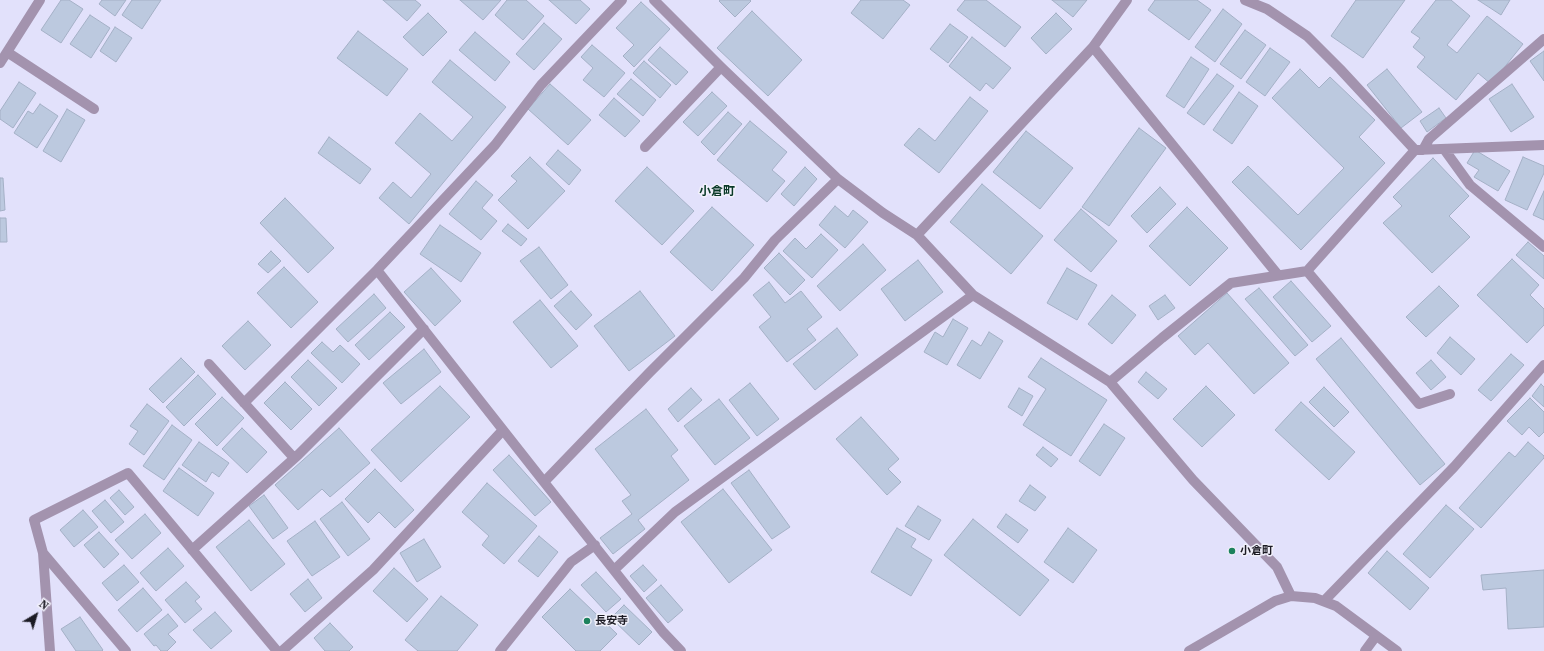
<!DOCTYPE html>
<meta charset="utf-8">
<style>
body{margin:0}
#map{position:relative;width:1544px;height:651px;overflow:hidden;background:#e2e1fb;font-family:"Source Serif 4",serif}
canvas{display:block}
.north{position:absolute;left:16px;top:595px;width:40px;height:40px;-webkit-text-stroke:3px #f1f0fb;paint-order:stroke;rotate:38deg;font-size:11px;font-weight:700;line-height:16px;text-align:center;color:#1c1b24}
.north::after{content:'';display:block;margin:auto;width:14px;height:18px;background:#1c1b24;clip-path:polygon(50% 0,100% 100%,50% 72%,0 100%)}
</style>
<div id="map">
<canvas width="1544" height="651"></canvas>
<div class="north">N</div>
</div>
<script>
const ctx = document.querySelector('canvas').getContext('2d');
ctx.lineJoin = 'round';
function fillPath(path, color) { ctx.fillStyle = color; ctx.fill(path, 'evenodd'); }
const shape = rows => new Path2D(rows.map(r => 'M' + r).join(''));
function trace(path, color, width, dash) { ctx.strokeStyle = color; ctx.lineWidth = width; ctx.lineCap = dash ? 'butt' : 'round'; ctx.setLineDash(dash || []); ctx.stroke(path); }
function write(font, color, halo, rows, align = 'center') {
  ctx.font = font + ' "Source Serif 4","Noto Sans JP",serif'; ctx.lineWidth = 3; ctx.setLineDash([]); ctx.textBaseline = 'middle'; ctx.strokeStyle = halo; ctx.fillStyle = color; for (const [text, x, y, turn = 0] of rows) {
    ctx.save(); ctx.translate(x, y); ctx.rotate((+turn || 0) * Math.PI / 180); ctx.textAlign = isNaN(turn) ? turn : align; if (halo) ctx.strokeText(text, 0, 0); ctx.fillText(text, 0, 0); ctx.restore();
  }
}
const building = shape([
 [61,0,69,0,83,9,61,43,41,30,61,0],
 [102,0,126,0,115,16,99,4,102,0],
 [132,0,161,0,142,29,122,15,132,0],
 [383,0,415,0,421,5,407,21,383,0],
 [460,0,501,0,483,20,460,0],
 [507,0,526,0,544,16,523,40,495,15,507,0],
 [549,0,580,0,590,9,576,24,549,0],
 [720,0,750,0,751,1,735,17,719,1,720,0],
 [861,0,903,0,910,5,883,39,851,13,861,0],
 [965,0,986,0,1021,27,1005,47,957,10,965,0],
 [1052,0,1087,0,1073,17,1052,0],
 [1155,0,1197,0,1211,10,1189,40,1148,10,1155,0],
 [1356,0,1405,0,1363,58,1331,36,1356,0],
 [1436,0,1451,0,1470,16,1447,45,1457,53,1487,16,1523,44,1491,84,1478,73,1456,100,1417,67,1425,57,1413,47,1420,38,1411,32,1436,0],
 [1478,0,1510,0,1501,15,1478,0],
 [641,2,670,29,634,67,623,56,634,45,616,28,641,2],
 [1223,9,1242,24,1215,62,1195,47,1223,9],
 [752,11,802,60,768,96,717,48,752,11],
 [428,13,447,32,423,56,403,37,428,13],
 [1056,13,1072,29,1046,54,1031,38,1056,13],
 [90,15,110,28,91,58,70,44,90,15],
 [544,23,562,39,534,70,516,54,544,23],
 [950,24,968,37,948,63,930,49,950,24],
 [115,27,132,38,116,62,100,51,115,27],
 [1245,30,1266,45,1241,79,1220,64,1245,30],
 [358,31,408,69,387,96,337,58,358,31],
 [475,32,510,62,495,81,459,50,475,32],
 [972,37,1011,68,993,89,986,83,980,91,949,66,972,37],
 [592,45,625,73,604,97,583,80,593,68,581,57,592,45],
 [660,47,688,72,676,85,648,60,660,47],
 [1270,48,1290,62,1265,96,1246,82,1270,48],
 [1544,51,1544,81,1530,61,1544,51],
 [1191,57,1209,69,1184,108,1166,96,1191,57],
 [450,60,506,107,409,224,379,198,393,182,411,198,431,174,395,143,420,113,452,141,473,117,432,82,450,60],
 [644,61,671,85,660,98,633,73,644,61],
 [1300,69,1319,88,1330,77,1375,120,1359,137,1385,163,1301,250,1232,182,1248,166,1298,215,1344,168,1272,98,1300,69],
 [1387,69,1422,112,1401,128,1367,85,1387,69],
 [1217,74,1234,86,1204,125,1187,113,1217,74],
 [631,79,656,100,643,116,617,94,631,79],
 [19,82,36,93,13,128,0,119,0,111,19,82],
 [550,84,591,120,568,145,528,109,550,84],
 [1512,84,1534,117,1511,132,1489,99,1512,84],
 [712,92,727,106,698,136,683,122,712,92],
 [1239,92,1258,106,1232,144,1213,130,1239,92],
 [970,97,988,111,939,173,904,145,919,128,935,141,970,97],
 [614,98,640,121,625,137,599,115,614,98],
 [40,104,58,116,37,148,14,133,28,111,33,114,40,104],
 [1439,108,1446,118,1427,132,1420,121,1439,108],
 [67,109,85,120,61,162,43,151,67,109],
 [728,112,742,124,714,155,701,142,728,112],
 [750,121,787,152,772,170,785,181,767,202,717,160,750,121],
 [1139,128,1166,148,1109,226,1082,207,1139,128],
 [1026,131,1073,168,1040,209,993,172,1026,131],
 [329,137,371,169,360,184,318,153,329,137],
 [558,150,581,170,569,185,546,164,558,150],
 [1475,150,1510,171,1498,191,1474,177,1479,170,1467,163,1475,150],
 [530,157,565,191,528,229,498,200,517,181,511,176,530,157],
 [1523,157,1544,166,1544,173,1527,210,1505,200,1523,157],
 [1433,158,1469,196,1449,216,1470,237,1432,273,1383,223,1402,206,1393,197,1433,158],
 [647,167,694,211,662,245,615,201,647,167],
 [805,167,817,179,794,206,781,194,805,167],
 [0,178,3,178,5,210,0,211,0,178],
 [476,181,493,195,482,208,497,221,481,240,449,214,476,181],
 [982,184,1043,236,1011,274,950,222,982,184],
 [1160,187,1176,204,1147,233,1131,216,1160,187],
 [1544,191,1544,220,1533,215,1544,191],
 [285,198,334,248,308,273,260,223,285,198],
 [835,206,848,217,853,210,868,222,845,248,819,225,835,206],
 [712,207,754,245,712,291,670,252,712,207],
 [1187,207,1228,248,1190,286,1149,246,1187,207],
 [1081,209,1117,241,1091,272,1054,240,1081,209],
 [0,218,6,218,7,242,0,242,0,218],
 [508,224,527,239,521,246,502,231,508,224],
 [440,225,481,253,461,282,420,254,440,225],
 [821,234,838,250,812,278,783,251,795,238,806,249,821,234],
 [1528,242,1544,256,1544,279,1516,255,1528,242],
 [863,244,886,270,840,311,817,286,863,244],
 [539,247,568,285,551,299,520,261,539,247],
 [271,251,281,261,268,273,258,264,271,251],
 [779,253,805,280,790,295,764,268,779,253],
 [1512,259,1539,285,1530,295,1544,309,1544,325,1527,343,1477,295,1512,259],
 [918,260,943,292,905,321,881,289,918,260],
 [284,267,318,302,291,328,257,293,284,267],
 [431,268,461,301,435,326,404,292,431,268],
 [1067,268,1097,285,1077,320,1047,303,1067,268],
 [1291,281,1331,326,1312,342,1273,297,1291,281],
 [769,282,785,303,801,291,822,317,807,329,816,340,787,362,759,327,771,317,753,295,769,282],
 [1439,286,1459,306,1426,337,1406,317,1439,286],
 [1259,288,1308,345,1295,356,1245,299,1259,288],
 [571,291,592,315,576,330,554,306,571,291],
 [640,291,675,336,629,371,594,326,640,291],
 [1227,293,1289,363,1254,394,1208,343,1195,355,1178,336,1227,293],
 [374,294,386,308,348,342,336,329,374,294],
 [1112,295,1136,315,1112,344,1088,324,1112,295],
 [1165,295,1175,308,1158,320,1149,306,1165,295],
 [540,300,578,346,551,368,513,322,540,300],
 [390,312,405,327,369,360,355,345,390,312],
 [953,319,968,328,947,365,924,352,935,332,943,337,953,319],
 [248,321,271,345,245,370,222,346,248,321],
 [837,328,858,355,815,390,793,364,837,328],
 [989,332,1003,341,980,379,957,365,972,340,981,346,989,332],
 [1450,337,1475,359,1461,375,1437,353,1450,337],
 [1341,338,1445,464,1420,485,1316,359,1341,338],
 [322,342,333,352,340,345,360,364,342,383,311,353,322,342],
 [424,349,441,372,401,404,383,383,424,349],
 [1511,354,1524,365,1491,401,1478,390,1511,354],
 [181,358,195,372,163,403,149,389,181,358],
 [1041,358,1107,400,1071,456,1023,425,1046,389,1028,377,1041,358],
 [308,360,337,388,319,406,291,377,308,360],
 [1431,360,1446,377,1431,390,1416,373,1431,360],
 [1146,372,1167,389,1158,399,1138,382,1146,372],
 [198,375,216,394,184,426,166,407,198,375],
 [285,382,312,409,291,430,264,403,285,382],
 [750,383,779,419,757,436,729,400,750,383],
 [1541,384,1544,387,1544,407,1532,396,1541,384],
 [440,386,470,417,401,482,371,450,440,386],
 [1206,386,1235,415,1202,447,1173,419,1206,386],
 [1324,387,1349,412,1334,427,1309,402,1324,387],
 [691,388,702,400,678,422,668,409,691,388],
 [1019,388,1033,396,1022,416,1008,407,1019,388],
 [222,397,244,418,217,446,195,424,222,397],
 [1530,398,1544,412,1544,432,1539,437,1529,427,1522,435,1507,421,1530,398],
 [719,399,750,438,715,465,684,426,719,399],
 [1301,402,1355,452,1329,480,1275,430,1301,402],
 [147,404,169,421,144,455,129,444,138,431,130,426,147,404],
 [646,409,678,450,671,456,689,480,638,520,645,529,613,554,600,538,632,514,622,501,631,495,595,449,646,409],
 [861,417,899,459,888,469,901,482,887,495,836,439,861,417],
 [1104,424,1125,438,1100,476,1079,461,1104,424],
 [172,425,192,440,164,480,143,466,172,425],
 [242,428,267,452,247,473,222,449,242,428],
 [339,428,370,463,330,497,322,489,298,510,275,485,339,428],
 [199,442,229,463,219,477,212,472,206,482,182,465,199,442],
 [1528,442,1544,456,1544,458,1481,528,1459,508,1509,452,1515,457,1528,442],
 [1043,447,1058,459,1051,467,1036,455,1043,447],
 [509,455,551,502,535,516,493,470,509,455],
 [179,468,214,493,198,516,163,491,179,468],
 [375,469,414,510,395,528,379,512,368,523,345,499,375,469],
 [749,470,790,527,772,539,731,483,749,470],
 [487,483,537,526,504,564,482,545,489,536,462,512,487,483],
 [1030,485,1046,497,1035,511,1019,501,1030,485],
 [723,489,772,550,729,583,681,522,723,489],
 [119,490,134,507,125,515,110,498,119,490],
 [264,495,288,528,273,539,249,506,264,495],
 [105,500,124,522,111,533,92,511,105,500],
 [342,502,370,539,348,556,320,519,342,502],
 [1446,505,1474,529,1430,578,1403,554,1446,505],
 [918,506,941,520,929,540,905,526,918,506],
 [83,510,98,527,74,547,60,530,83,510],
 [145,514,161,533,132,559,115,540,145,514],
 [1006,514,1028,530,1018,543,997,527,1006,514],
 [973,519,1049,580,1020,616,944,555,973,519],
 [249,520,285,564,251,591,216,547,249,520],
 [315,521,340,557,312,576,287,541,315,521],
 [897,528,916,539,911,547,932,560,911,596,871,572,897,528],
 [1068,528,1097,550,1073,583,1044,562,1068,528],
 [99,532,119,554,104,568,84,545,99,532],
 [539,536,558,552,538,577,518,561,539,536],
 [424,539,441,567,417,582,400,553,424,539],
 [168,548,184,566,156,591,140,573,168,548],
 [1387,551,1429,588,1410,610,1368,573,1387,551],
 [124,565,139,582,117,601,102,583,124,565],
 [643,565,657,580,644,592,630,576,643,565],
 [394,568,428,599,407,622,373,591,394,568],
 [1544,570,1544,627,1508,629,1506,588,1483,590,1481,575,1544,570],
 [596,572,621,599,606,612,581,585,596,572],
 [308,579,322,598,305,612,290,594,308,579],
 [186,582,200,597,195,601,202,609,185,623,165,600,186,582],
 [661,585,683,610,668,623,646,598,661,585],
 [143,588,162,610,137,632,118,610,143,588],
 [570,589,617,634,600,651,576,651,542,617,570,589],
 [441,596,478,625,457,651,418,651,405,640,441,596],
 [624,605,652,632,639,645,611,618,624,605],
 [215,612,232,631,211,649,193,630,215,612],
 [168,614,178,626,168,634,176,642,167,651,161,651,156,645,154,646,144,634,168,614],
 [80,617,103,650,102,651,76,651,61,629,80,617],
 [330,623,353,647,349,651,325,651,314,638,330,623]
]);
const minor = shape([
 [654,0,721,67,838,179,883,213,917,235,973,295,1110,382,1193,480,1277,567,1291,596],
 [1245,0,1267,9,1307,36,1340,69,1415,150],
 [1093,47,1278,275],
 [7,52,94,109],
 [0,63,40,0],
 [645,147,721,67],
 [1444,149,1470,185,1544,247],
 [1423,150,1429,139,1544,39],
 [917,235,1093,47,1127,0],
 [377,270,544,482,663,632,681,651],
 [1307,271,1419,404,1450,394],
 [209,364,294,458],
 [1110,382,1162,338,1231,283,1307,271,1415,150,1544,145],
 [244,403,377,270,495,145,541,85,622,0],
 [544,482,650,372,744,278,775,240,838,179],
 [192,550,298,455,424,329],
 [43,553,126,651],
 [614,570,675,512,973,295],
 [1324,601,1454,467,1544,365],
 [50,651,43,553,34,520,128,473,277,651],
 [282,651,373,570,503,430],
 [500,651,571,562,595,545],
 [1189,651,1275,601,1291,596,1315,598,1336,606,1397,651],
 [1365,651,1376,636]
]);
const markers = [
 [1232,551,4,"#1c825d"],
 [587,621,4,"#1c825d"]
];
const poiNames = [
 ["小倉町",1240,551],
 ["長安寺",595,621]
];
const neighbourhoodNames = [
 ["小倉町",717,192]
];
fillPath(building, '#bcc9df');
trace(building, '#a4b0c6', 1);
trace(minor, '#a393ae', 10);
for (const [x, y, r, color] of markers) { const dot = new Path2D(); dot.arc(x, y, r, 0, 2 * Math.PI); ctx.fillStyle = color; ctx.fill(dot); trace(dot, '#f1f0fb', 1.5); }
write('bold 11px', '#1c1b24', '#f1f0fb', poiNames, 'left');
write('bold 12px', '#0a3a28', '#f1f0fb', neighbourhoodNames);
</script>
